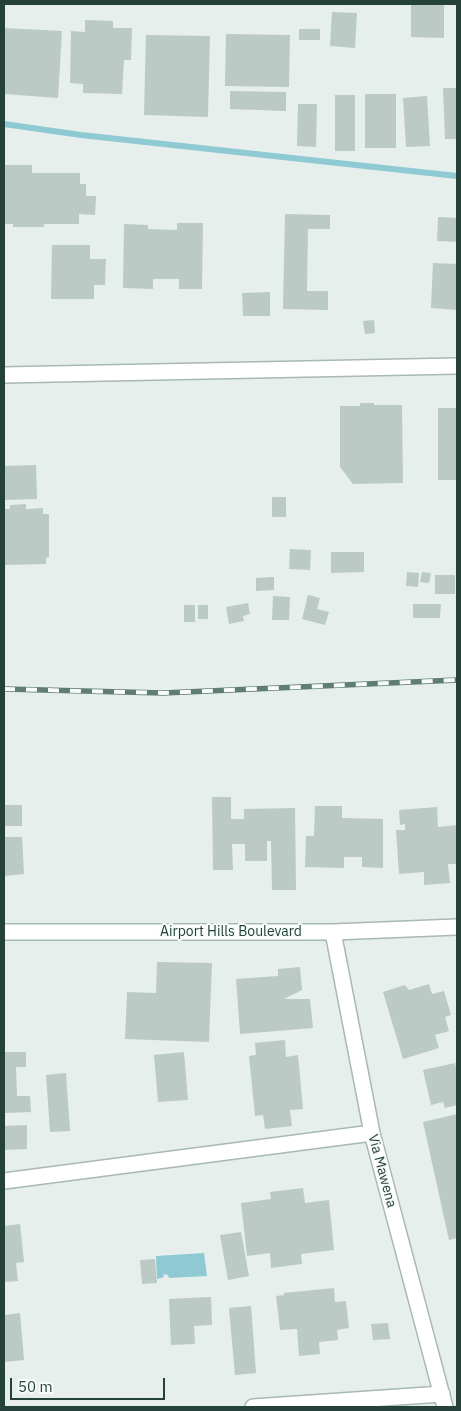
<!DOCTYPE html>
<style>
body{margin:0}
#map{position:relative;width:461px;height:1411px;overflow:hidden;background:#e6efeb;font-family:"IBM Plex Sans",sans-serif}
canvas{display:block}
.frame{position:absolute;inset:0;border:5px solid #24423a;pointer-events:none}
.scale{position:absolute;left:10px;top:1378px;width:155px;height:22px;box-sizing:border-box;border:2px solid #24423a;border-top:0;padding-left:6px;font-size:15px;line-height:18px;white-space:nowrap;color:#24423a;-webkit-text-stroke:4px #f7fbf9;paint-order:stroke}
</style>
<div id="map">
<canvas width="461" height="1411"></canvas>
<div class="frame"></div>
<div class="scale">50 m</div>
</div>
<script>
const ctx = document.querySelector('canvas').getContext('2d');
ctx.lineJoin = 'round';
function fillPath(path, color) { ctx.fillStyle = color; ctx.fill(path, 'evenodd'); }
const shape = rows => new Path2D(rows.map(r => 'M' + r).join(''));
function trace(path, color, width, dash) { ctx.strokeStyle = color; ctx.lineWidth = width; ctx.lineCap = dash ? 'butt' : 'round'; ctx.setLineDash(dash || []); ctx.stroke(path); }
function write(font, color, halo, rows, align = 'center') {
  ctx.font = font + ' "IBM Plex Sans",sans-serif'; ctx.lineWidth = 4; ctx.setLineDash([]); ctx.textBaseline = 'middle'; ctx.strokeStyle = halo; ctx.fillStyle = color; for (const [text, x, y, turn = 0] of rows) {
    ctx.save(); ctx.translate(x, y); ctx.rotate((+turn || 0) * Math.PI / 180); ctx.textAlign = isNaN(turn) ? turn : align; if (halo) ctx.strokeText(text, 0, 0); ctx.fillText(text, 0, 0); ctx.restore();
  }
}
const water = shape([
 [204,1253,207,1276,169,1278,168,1275,163,1274,164,1277,157,1279,156,1256]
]);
const stream = shape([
 [4,124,81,135,457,176]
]);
const building = shape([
 [411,4,444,4,444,38,411,37],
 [332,12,357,13,355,48,330,46],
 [85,20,113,21,113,28,132,28,131,60,124,60,122,94,83,93,83,84,70,83,71,31,85,32],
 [4,28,62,31,58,98,4,94],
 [299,29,320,29,320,40,299,40],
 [226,34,290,35,289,87,225,86],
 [146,35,210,36,208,117,144,115],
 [443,88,457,88,457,139,445,139],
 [230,91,286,92,286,111,230,109],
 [365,94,396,94,396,148,365,148],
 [335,95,355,95,355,151,335,151],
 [427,96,430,146,406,147,403,98],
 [298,104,317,104,316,147,297,146],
 [4,165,32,165,32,173,80,173,80,184,86,184,86,196,96,196,95,215,79,214,79,224,44,224,44,227,13,227,13,224,4,224],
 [285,214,330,215,330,229,308,229,307,291,328,291,328,310,283,309],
 [438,217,457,218,457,242,437,241],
 [177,223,203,223,202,289,179,289,179,279,153,279,153,289,123,288,124,224,148,225,148,229,177,230],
 [52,245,90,245,90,259,106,259,105,285,94,285,94,299,51,299],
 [433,263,457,264,457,310,431,308],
 [270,292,270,316,243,316,242,293],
 [374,320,375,333,365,334,363,321],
 [360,403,374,403,374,405,402,405,403,483,353,484,340,467,340,406,360,406],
 [438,408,457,408,457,480,438,480],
 [36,465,37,499,4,500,4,466],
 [272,497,286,497,286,517,272,517],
 [26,504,26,509,43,508,43,514,49,514,49,557,46,558,46,564,4,565,4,509,10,509,10,505],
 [290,549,311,550,310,570,289,569],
 [331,552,364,552,364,572,331,573],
 [407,572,419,573,418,587,406,586],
 [422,572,431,573,429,583,420,582],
 [435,575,455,575,455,594,435,594],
 [274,577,274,590,256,591,256,578],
 [308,595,320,598,317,609,329,612,325,625,302,619],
 [273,596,290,597,289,620,272,620],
 [248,603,250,614,243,616,244,621,229,624,226,607],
 [413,604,441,604,440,618,413,618],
 [184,605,195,605,195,622,184,622],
 [198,605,208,605,208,619,198,619],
 [212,797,231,797,231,819,244,819,244,809,295,808,296,890,272,890,271,841,267,841,267,861,245,861,245,844,232,844,233,870,213,870],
 [4,805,22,805,22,826,4,826],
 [315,806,342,806,342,818,383,819,383,868,362,867,362,857,344,857,344,868,305,867,306,836,314,836],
 [437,807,438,827,457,825,457,864,448,864,450,883,424,885,424,872,399,874,396,830,405,830,405,824,400,825,399,810],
 [4,837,22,837,24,874,4,876],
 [157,962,212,963,209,1042,125,1039,127,992,156,993],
 [300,967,302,990,284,999,310,999,313,1028,240,1034,236,979,278,976,278,969],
 [429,984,432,994,444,991,451,1015,445,1017,449,1031,435,1035,439,1048,403,1059,383,992,405,985,409,990],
 [285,1040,286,1057,298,1055,303,1109,290,1110,292,1126,265,1129,263,1115,255,1116,249,1056,256,1055,255,1043],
 [4,1052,26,1052,26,1067,16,1067,17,1096,30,1096,31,1112,4,1113],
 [184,1052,188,1100,158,1102,154,1055],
 [455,1063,457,1073,457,1105,445,1108,443,1102,431,1105,423,1070],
 [66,1073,70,1131,50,1132,46,1075],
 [457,1114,457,1238,449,1240,423,1122],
 [27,1125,27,1149,4,1150,4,1126],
 [303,1188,305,1203,329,1200,334,1250,301,1254,302,1264,271,1268,270,1253,247,1256,241,1203,271,1199,270,1192],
 [20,1224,24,1262,16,1263,18,1281,4,1282,4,1226],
 [241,1232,249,1276,228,1280,220,1235],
 [155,1259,157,1283,142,1284,140,1260],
 [334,1288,335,1302,346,1301,349,1328,337,1330,338,1340,319,1342,320,1354,299,1356,297,1329,280,1330,276,1296,284,1295,284,1293],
 [211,1297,212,1325,194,1326,195,1344,171,1345,169,1299],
 [251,1306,256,1373,235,1375,229,1308],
 [20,1313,24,1360,4,1362,4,1315],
 [388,1323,390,1339,373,1340,371,1324]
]);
const minor = shape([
 [4,375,457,366],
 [4,932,333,932,457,927],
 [333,932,372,1133,445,1407],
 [4,1181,372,1133],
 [253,1407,442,1394]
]);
const rail = shape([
 [4,689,163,693,457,680]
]);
const streetNames = [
 ["Airport Hills Boulevard",231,932],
 ["Via Mawena",382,1171,75]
];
fillPath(water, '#8ec9d4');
trace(stream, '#8ec9d4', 6);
fillPath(building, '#bbcac4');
trace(minor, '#a8b8b2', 18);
trace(minor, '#fff', 15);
trace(rail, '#5f7d75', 5.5);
trace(rail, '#f7fbf9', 4, [11]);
write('14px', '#24423a', '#f7fbf9', streetNames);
</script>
